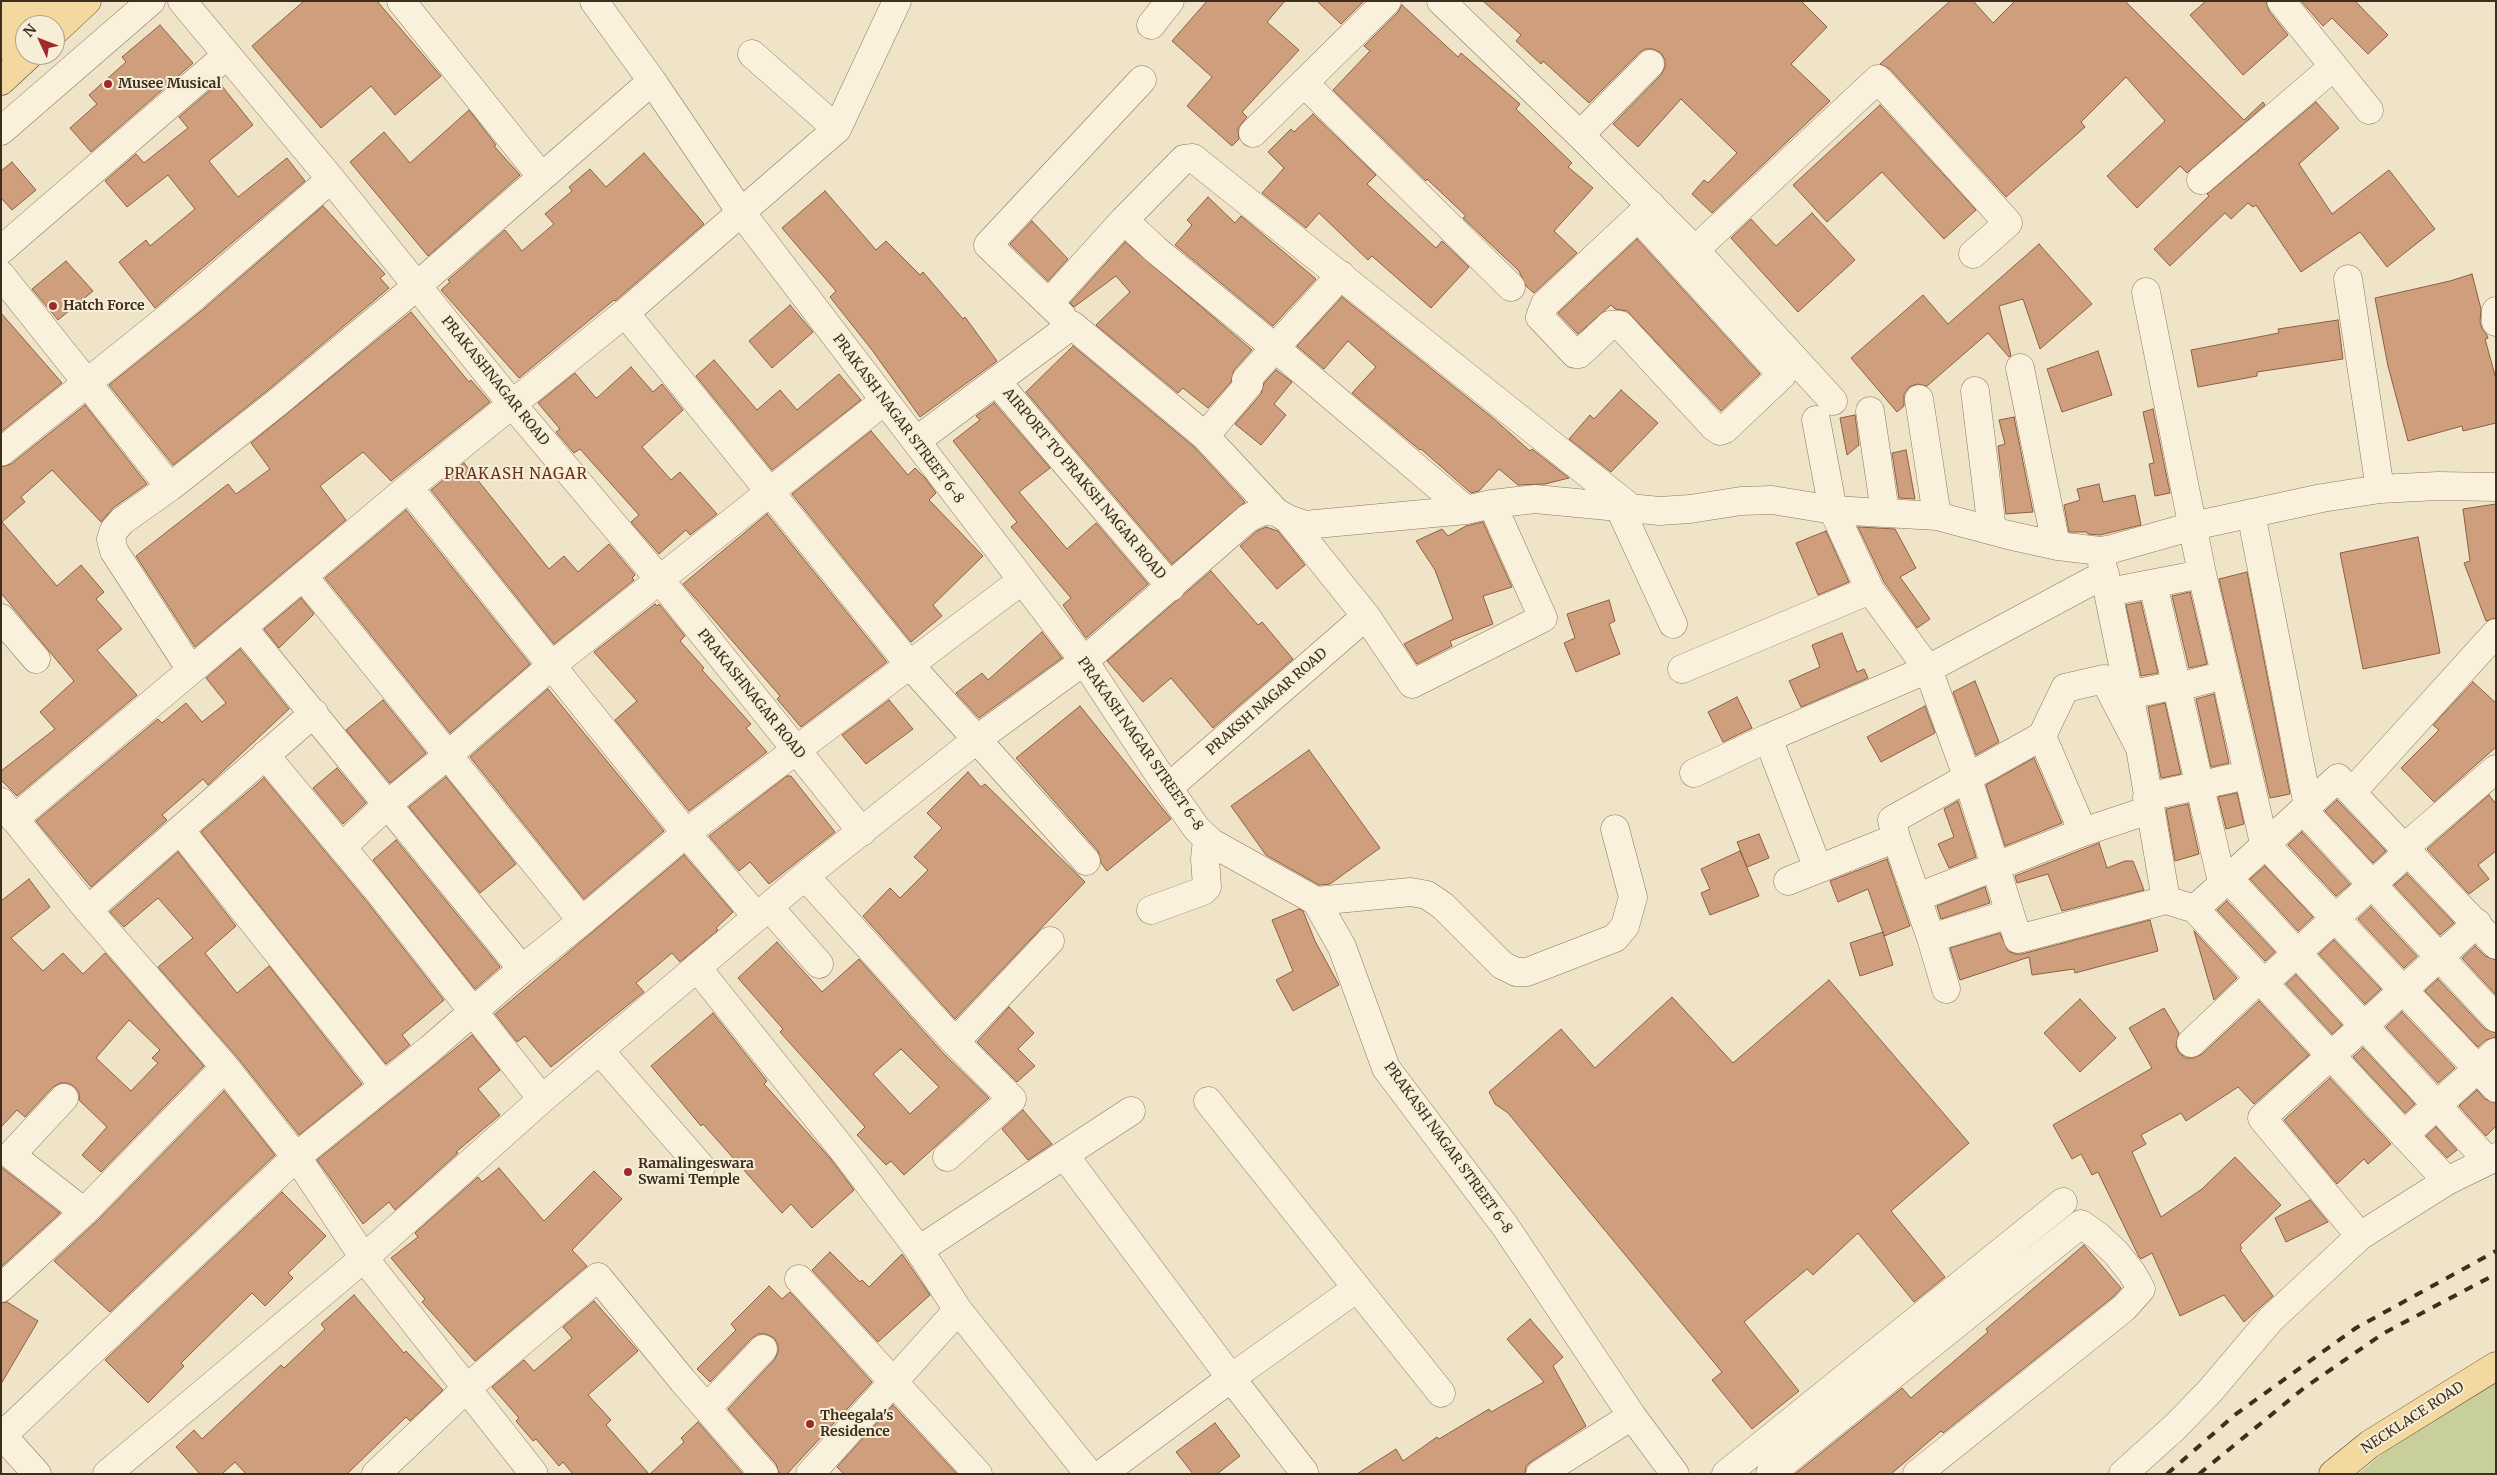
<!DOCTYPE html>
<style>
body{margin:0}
#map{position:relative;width:2497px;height:1475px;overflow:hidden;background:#f0e4c8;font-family:Merriweather,serif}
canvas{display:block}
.frame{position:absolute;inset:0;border:2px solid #3d2e20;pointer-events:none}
.north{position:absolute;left:15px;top:15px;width:50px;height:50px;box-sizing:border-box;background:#f7eed8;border:1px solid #ada18e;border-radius:50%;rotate:313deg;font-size:14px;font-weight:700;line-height:20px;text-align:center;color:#3d2e20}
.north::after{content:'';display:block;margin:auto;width:18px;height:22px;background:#9e2a2b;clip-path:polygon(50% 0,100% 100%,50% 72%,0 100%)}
</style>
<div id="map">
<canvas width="2497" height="1475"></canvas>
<div class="frame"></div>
<div class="north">N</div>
</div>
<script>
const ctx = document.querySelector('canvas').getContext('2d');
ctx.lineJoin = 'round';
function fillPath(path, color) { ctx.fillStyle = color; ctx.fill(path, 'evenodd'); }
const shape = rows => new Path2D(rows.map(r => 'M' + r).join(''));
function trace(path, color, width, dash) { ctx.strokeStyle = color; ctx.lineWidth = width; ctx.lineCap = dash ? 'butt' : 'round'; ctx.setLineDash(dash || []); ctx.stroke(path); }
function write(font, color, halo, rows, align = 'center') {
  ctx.font = font + ' Merriweather,serif'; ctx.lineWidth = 4; ctx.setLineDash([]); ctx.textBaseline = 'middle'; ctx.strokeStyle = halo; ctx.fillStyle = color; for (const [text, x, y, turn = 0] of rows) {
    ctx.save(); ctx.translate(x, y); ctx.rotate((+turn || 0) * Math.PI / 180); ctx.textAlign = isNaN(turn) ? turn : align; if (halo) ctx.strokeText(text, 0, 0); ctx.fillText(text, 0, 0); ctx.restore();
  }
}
const green = shape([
 [2496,1376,2496,1474,2358,1474,2415,1426]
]);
const building = shape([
 [304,1,377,1,441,76,395,115,371,86,321,128,252,46,304,1],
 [1207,1,1285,1,1267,22,1299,50,1242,112,1247,117,1238,128,1239,139,1232,146,1187,106,1212,77,1172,41,1207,1],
 [1317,1,1364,1,1341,24,1317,1],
 [1483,1,1801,1,1827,27,1791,64,1830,101,1712,213,1692,194,1704,180,1708,183,1737,153,1681,99,1638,147,1613,124,1661,75,1665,67,1665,60,1661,53,1653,49,1645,49,1639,53,1589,103,1543,61,1541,64,1516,41,1521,35,1483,1],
 [1950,1,1973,1,1993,23,2015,1,2125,1,2244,120,2263,102,2265,105,2187,173,2180,166,2137,208,2107,176,2165,121,2126,77,2081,122,2085,127,2006,197,1890,69,1880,64,1950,1],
 [2206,1,2266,1,2269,11,2288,35,2243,75,2190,15,2206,1],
 [2301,1,2355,1,2388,35,2368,54,2332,18,2323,26,2301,1],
 [1402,5,1458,57,1461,53,1520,104,1516,109,1572,163,1568,167,1593,188,1554,231,1577,253,1534,293,1526,286,1519,271,1463,218,1466,216,1427,179,1426,181,1333,90,1370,51,1364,46,1398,12,1402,5],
 [160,25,193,63,91,152,70,128,97,104,89,95,126,62,122,57,160,25],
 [222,86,253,125,209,161,238,197,287,158,305,181,155,308,119,262,146,240,150,246,195,209,168,175,127,207,105,181,136,154,144,163,188,128,179,117,214,87,217,90,222,86],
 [2316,102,2339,128,2299,164,2332,214,2389,170,2435,229,2387,267,2360,232,2301,272,2256,205,2253,207,2248,203,2231,219,2225,213,2170,266,2154,249,2209,196,2207,194,2316,102],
 [1880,105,1976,210,1944,239,1882,172,1827,222,1793,185,1880,105],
 [469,110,496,145,494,146,520,175,428,256,350,162,384,132,410,163,469,110],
 [1313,114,1376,175,1367,184,1436,248,1442,241,1469,267,1431,308,1372,256,1368,260,1319,213,1306,228,1262,193,1284,168,1268,152,1291,129,1294,132,1313,114],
 [644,153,704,224,615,301,614,300,519,378,441,290,450,282,448,280,505,230,522,251,554,224,545,214,572,191,569,187,590,169,606,187,644,153],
 [12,162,36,190,12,210,1,198,1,171,12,162],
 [825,191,876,250,886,241,920,275,923,272,963,319,965,317,997,361,920,417,872,350,830,297,836,291,782,228,825,191],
 [1208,197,1235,223,1241,216,1316,279,1273,326,1175,245,1192,225,1187,220,1208,197],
 [323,206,385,274,380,278,389,288,268,390,173,465,109,385,205,308,323,206],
 [1812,213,1855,260,1798,312,1731,238,1751,219,1776,246,1812,213],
 [1032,221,1068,259,1048,281,1010,244,1032,221],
 [1637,239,1760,374,1721,411,1627,311,1615,309,1611,305,1578,334,1558,313,1637,239],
 [1125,242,1252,350,1234,370,1231,382,1208,408,1183,388,1178,393,1096,325,1130,292,1116,276,1074,307,1070,303,1125,242],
 [2039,244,2092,304,2040,349,2023,299,1999,306,2011,356,2009,357,1988,333,1927,386,1917,384,1909,387,1904,394,1904,406,1897,412,1851,358,1923,295,1948,324,2039,244],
 [66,261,93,291,58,320,32,289,66,261],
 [2472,274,2481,309,2480,322,2482,329,2487,335,2488,338,2485,339,2496,379,2496,423,2463,431,2462,426,2408,441,2388,366,2375,298,2450,281,2472,274],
 [1342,297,1494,419,1530,451,1532,449,1569,478,1545,484,1518,485,1499,469,1479,491,1471,493,1421,449,1420,450,1352,393,1376,367,1348,341,1324,369,1297,346,1342,297],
 [790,305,813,332,772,368,749,341,790,305],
 [411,312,469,382,471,380,490,402,391,481,363,452,320,486,346,520,195,647,136,556,228,484,236,494,270,469,251,443,411,312],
 [1,313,62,383,1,432,1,313],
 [2338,320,2343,359,2257,372,2257,376,2198,387,2191,350,2279,333,2278,329,2338,320],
 [1073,346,1194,447,1245,502,1172,564,1026,392,1073,346],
 [2098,351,2112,395,2062,412,2047,369,2098,351],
 [714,360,757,410,780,390,797,410,839,374,861,400,772,470,696,376,714,360],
 [631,367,653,392,662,384,683,410,642,447,671,480,680,472,717,514,690,535,686,530,659,554,631,522,639,515,580,449,574,453,556,432,560,429,538,403,575,373,596,398,598,397,631,367],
 [1276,370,1292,382,1274,404,1286,415,1261,445,1235,424,1261,394,1264,383,1276,370],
 [1621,390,1658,423,1611,472,1569,439,1590,415,1594,419,1621,390],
 [994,403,1050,468,1019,492,1067,549,1096,523,1148,584,1086,638,1063,605,1071,598,1011,527,1017,522,953,441,980,420,976,416,994,403],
 [85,405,147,484,113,508,101,522,52,470,21,497,25,502,2,522,57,586,81,565,104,592,96,599,122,629,97,650,137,695,17,796,1,780,1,771,55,729,40,712,74,681,1,593,1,467,11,464,85,405],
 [2153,409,2170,493,2155,496,2149,464,2154,463,2143,412,2153,409],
 [1855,415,1859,445,1847,455,1840,418,1855,415],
 [2014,417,2033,512,2006,514,1998,446,2005,444,1999,420,2014,417],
 [871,431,908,475,915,468,925,478,936,493,929,500,983,556,933,605,942,616,911,642,792,494,871,431],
 [1906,450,1915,499,1899,498,1892,453,1906,450],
 [464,463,549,569,564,556,578,572,609,544,635,575,632,578,634,580,554,644,431,490,464,463],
 [2099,484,2103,502,2135,495,2141,525,2100,535,2088,534,2087,532,2069,532,2064,505,2080,500,2077,489,2099,484],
 [2496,504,2496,618,2486,621,2464,563,2470,561,2463,509,2496,504],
 [406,510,530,664,450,733,325,578,406,510],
 [767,514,887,662,801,727,777,699,780,696,683,584,767,514],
 [1483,522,1512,587,1483,596,1493,624,1450,641,1452,646,1417,664,1404,644,1453,619,1435,570,1416,541,1442,529,1448,536,1466,526,1483,522],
 [1266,527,1278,531,1305,565,1277,589,1240,546,1257,531,1266,527],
 [1858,527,1895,529,1916,568,1900,577,1930,619,1917,628,1884,582,1858,527],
 [1826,531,1849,582,1818,595,1796,543,1826,531],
 [2418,537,2440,653,2363,669,2340,553,2418,537],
 [1211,571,1258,625,1262,622,1293,659,1213,728,1171,678,1143,702,1107,661,1211,571],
 [2247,572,2290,794,2270,798,2219,579,2247,572],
 [2190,592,2207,664,2189,668,2172,596,2190,592],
 [301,598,314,614,279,648,264,629,301,598],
 [1609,600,1615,621,1609,624,1620,654,1576,672,1564,643,1575,638,1567,614,1609,600],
 [2141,602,2158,673,2141,676,2126,605,2141,602],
 [655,604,657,606,659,604,685,636,680,641,704,668,702,670,751,724,746,728,767,752,689,811,615,720,637,701,594,652,655,604],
 [1042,632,1062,658,979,718,956,693,982,673,988,680,1042,632],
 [1842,633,1857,672,1864,669,1868,678,1801,707,1789,681,1820,667,1812,645,1842,633],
 [240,649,289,709,208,785,203,779,162,815,167,820,91,887,36,821,158,719,162,723,186,703,202,722,226,703,206,678,240,649],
 [1975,681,1999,742,1976,755,1953,692,1975,681],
 [2473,682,2496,703,2496,747,2434,802,2401,768,2439,730,2433,725,2473,682],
 [548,689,664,831,584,899,470,757,548,689],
 [2214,694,2229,763,2211,767,2196,699,2214,694],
 [1737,697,1752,728,1723,742,1708,712,1737,697],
 [383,700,426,753,390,783,346,730,383,700],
 [889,700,913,729,866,764,842,735,889,700],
 [2165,703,2181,774,2161,778,2148,707,2165,703],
 [1080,706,1171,819,1107,871,1101,863,1098,851,1016,758,1080,706],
 [1925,706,1935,733,1881,762,1867,737,1925,706],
 [1309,750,1380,848,1330,884,1319,885,1266,855,1231,806,1309,750],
 [2034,758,2062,823,2005,846,1986,785,2034,758],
 [337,768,366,803,343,824,313,788,337,768],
 [968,772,981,787,985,784,1085,882,955,1019,863,916,890,888,900,898,928,870,914,857,942,828,927,813,968,772],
 [787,776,791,776,835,832,769,884,750,862,739,871,709,836,787,776],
 [446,777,516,864,480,893,409,807,446,777],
 [264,778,368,903,444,1000,402,1035,410,1045,386,1064,201,832,264,778],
 [2237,793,2244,824,2226,829,2218,797,2237,793],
 [2489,795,2496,804,2496,851,2478,865,2489,879,2469,894,2427,849,2489,795],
 [2337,800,2386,851,2373,863,2325,811,2337,800],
 [1958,801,1976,857,1949,868,1938,844,1954,837,1944,809,1958,801],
 [2188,804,2199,854,2175,861,2166,809,2188,804],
 [2302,832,2350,884,2336,896,2288,845,2302,832],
 [1759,834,1769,858,1747,867,1737,842,1759,834],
 [396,840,500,967,475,989,373,860,396,840],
 [2099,843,2107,868,2125,861,2133,861,2144,890,2062,911,2048,874,2017,883,2015,876,2099,843],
 [1740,851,1759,896,1710,915,1701,893,1710,889,1701,869,1740,851],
 [178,852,236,926,205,953,237,993,269,966,362,1084,299,1135,237,1057,158,967,193,938,158,898,124,927,110,912,178,852],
 [684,855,733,912,716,928,718,930,680,962,672,953,636,983,644,992,551,1067,525,1036,517,1042,495,1014,684,855],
 [1887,859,1910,926,1884,936,1868,889,1838,902,1830,881,1887,859],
 [2265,866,2313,917,2298,931,2250,879,2265,866],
 [2407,874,2454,923,2440,935,2394,885,2407,874],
 [29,879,50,907,11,938,43,971,63,953,83,974,105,953,204,1066,101,1172,82,1155,107,1127,79,1100,79,1093,75,1087,68,1083,60,1083,53,1087,25,1117,17,1110,1,1127,1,901,29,879],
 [129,1020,160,1050,152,1058,158,1063,131,1091,96,1058,129,1020],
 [1985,887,1990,903,1941,919,1937,906,1985,887],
 [2227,901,2275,952,2265,961,2217,910,2227,901],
 [2371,907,2417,956,2404,968,2358,919,2371,907],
 [1299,909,1303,911,1315,941,1339,985,1293,1011,1276,980,1293,971,1272,920,1299,909],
 [2150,920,2158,951,2075,973,2074,969,2032,975,2029,957,1960,980,1950,948,2000,933,2008,951,2015,954,2022,954,2150,920],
 [2194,931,2237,978,2214,1000,2194,931],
 [1883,932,1893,965,1860,976,1850,943,1883,932],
 [2334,940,2381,989,2365,1004,2319,954,2334,940],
 [777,942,822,992,859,959,943,1053,989,1098,904,1175,891,1161,886,1165,857,1135,865,1127,780,1032,783,1029,738,978,777,942],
 [901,1049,939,1087,910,1114,873,1074,901,1049],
 [2475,946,2485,956,2496,960,2496,995,2462,958,2475,946],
 [2296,975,2342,1025,2332,1034,2286,984,2296,975],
 [2438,979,2485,1029,2496,1033,2496,1037,2486,1040,2478,1047,2425,991,2438,979],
 [1829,980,1969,1143,1891,1211,1945,1277,1914,1302,1858,1233,1813,1275,1807,1269,1744,1322,1799,1391,1752,1429,1712,1380,1722,1372,1508,1113,1495,1104,1489,1092,1561,1029,1595,1068,1672,997,1733,1063,1829,980],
 [2080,999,2116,1038,2080,1072,2044,1033,2080,999],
 [2259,1001,2309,1055,2254,1104,2238,1087,2186,1121,2181,1113,2141,1135,2146,1144,2132,1152,2161,1217,2202,1189,2235,1157,2281,1205,2240,1245,2242,1248,2240,1250,2273,1296,2244,1322,2224,1295,2180,1316,2152,1253,2141,1259,2139,1257,2098,1172,2092,1175,2081,1154,2072,1159,2053,1125,2152,1068,2129,1028,2164,1008,2179,1033,2176,1046,2179,1053,2186,1058,2194,1058,2202,1054,2259,1001],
 [1009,1007,1034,1033,1018,1049,1035,1066,1017,1082,977,1042,1009,1007],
 [2402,1012,2455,1068,2438,1083,2386,1027,2402,1012],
 [713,1013,767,1081,764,1084,830,1158,854,1190,812,1228,791,1204,782,1213,703,1124,701,1126,651,1066,713,1013],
 [472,1035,500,1070,478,1089,500,1115,456,1152,458,1153,395,1210,389,1202,363,1224,317,1160,472,1035],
 [2363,1048,2415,1104,2405,1113,2353,1057,2363,1048],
 [2330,1078,2391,1144,2368,1164,2364,1159,2337,1184,2284,1120,2330,1078],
 [2477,1090,2485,1099,2496,1103,2496,1126,2486,1136,2459,1106,2477,1090],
 [224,1091,275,1155,110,1312,54,1261,95,1223,224,1091],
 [1023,1110,1052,1144,1028,1160,1002,1129,1023,1110],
 [2436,1127,2457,1150,2447,1158,2426,1136,2436,1127],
 [1,1167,60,1213,1,1267,1,1167],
 [499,1168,544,1221,594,1171,622,1199,572,1250,587,1266,475,1361,422,1302,425,1299,391,1258,418,1237,415,1233,478,1177,482,1182,499,1168],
 [282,1192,326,1236,288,1273,293,1278,265,1306,252,1293,181,1363,184,1366,148,1403,105,1360,282,1192],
 [2310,1200,2328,1222,2286,1242,2275,1218,2310,1200],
 [2084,1245,2121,1288,2113,1297,1943,1433,1941,1431,1891,1474,1795,1474,1902,1388,1911,1398,1988,1332,1986,1329,2084,1245],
 [830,1252,860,1282,862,1280,869,1287,902,1254,930,1295,878,1342,812,1270,830,1252],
 [769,1286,782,1299,790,1292,872,1382,787,1474,779,1474,776,1464,728,1409,775,1359,778,1352,778,1345,774,1338,766,1334,758,1334,752,1338,710,1382,697,1369,736,1330,731,1324,769,1286],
 [354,1295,404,1353,406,1351,443,1390,410,1421,406,1417,347,1474,246,1474,235,1462,222,1474,200,1474,176,1447,194,1430,202,1439,281,1365,284,1368,325,1329,321,1324,354,1295],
 [594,1301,638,1351,588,1395,611,1420,606,1425,649,1474,573,1474,563,1462,559,1466,536,1439,533,1441,516,1421,519,1418,492,1387,524,1360,534,1371,572,1338,563,1327,594,1301],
 [7,1302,38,1321,1,1384,1,1303,7,1302],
 [1530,1319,1563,1357,1553,1366,1586,1426,1532,1461,1526,1466,1525,1474,1357,1474,1396,1449,1403,1461,1437,1437,1439,1439,1489,1409,1491,1412,1544,1382,1507,1339,1530,1319],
 [893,1405,957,1474,844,1474,837,1467,893,1405],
 [698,1422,743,1474,650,1474,684,1442,681,1438,698,1422],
 [1215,1423,1240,1456,1217,1474,1193,1474,1176,1452,1215,1423]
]);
const minor = shape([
 [182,1,331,179,512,404,660,580,862,832],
 [401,1,541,176],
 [594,1,652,81,740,211,1084,661,1168,788,1197,829,1212,843,1316,901,1342,947,1386,1068,1505,1226,1632,1416,1675,1474],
 [1441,1,1580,135,1695,250,1833,401],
 [2281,1,2369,110],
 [1151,25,1170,1],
 [752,54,837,129],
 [1304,83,1511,287],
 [1,131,151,1],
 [1253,133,1387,1],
 [1580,135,1650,64],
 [2201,180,2333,67],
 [1638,217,1782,375,1725,429,1720,431,1714,427,1620,325,1610,325,1579,354,1575,354,1540,317,1545,304,1651,205],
 [1124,220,1156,250,1274,347,1466,510],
 [1,250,227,55],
 [1695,250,1878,79,2008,223,1973,254],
 [1,275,170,487],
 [2348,279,2380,489],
 [2146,292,2202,574,2264,843,2496,1088],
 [1049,303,1124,220,1184,159,1193,158,1631,508],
 [2496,311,2496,322],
 [625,313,909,664,1086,861],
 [1062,316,988,245,1142,80],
 [2020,368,2056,545],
 [997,382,1171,587],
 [1975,391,1992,530],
 [1919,399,1937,516],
 [1870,411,1885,512],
 [1816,420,1833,510,1870,590,1928,669,1967,776,2018,939,2166,900,2195,909,2338,778,2496,945],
 [1205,436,1249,384,1246,380,1341,275],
 [916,441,1072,325,1205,436,1276,512,1288,519,1305,525,1466,510,1492,504,1535,499,1660,511,1690,509,1741,501,1772,500,1833,510,1937,516,2008,535,2058,546,2100,551,2112,549,2193,526,2322,498,2380,489,2438,486,2496,487],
 [1,452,195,296,331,179],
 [409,488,686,833,757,917],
 [1619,507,1673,624],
 [2251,513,2308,806],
 [1288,519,1366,616,1412,684,1543,618,1492,504],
 [2101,558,2140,748,2166,900],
 [303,576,582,921],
 [2153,584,2222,882],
 [2109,592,2202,574],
 [1,618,36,659],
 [243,628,522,969],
 [1682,669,1870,590],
 [191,670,114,551,111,539,114,530,122,521,170,487,278,402,418,285,652,81],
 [2128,695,2177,685,2178,687,2225,675],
 [2042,736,2083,832],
 [1768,738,1818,869],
 [265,755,380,893,542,1099],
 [1694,773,1768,738,1928,669,2105,574],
 [1168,788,1366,616],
 [2352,792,2496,633],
 [2147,797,2247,775],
 [1,802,88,910,225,1067,300,1162,364,1258,534,1474],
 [2303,810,2496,1018],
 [14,819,402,493,625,313,837,129,897,1],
 [180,830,384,1086],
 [1896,838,1931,938,1946,989],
 [342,847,388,804,447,756,551,666,884,401],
 [2405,847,2496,769],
 [805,876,955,1042,1012,1099,947,1157],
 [2227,877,2487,1160],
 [1788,881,1896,838,1892,820,2042,736,2065,688,2104,679,2140,748],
 [1918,897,2083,832,2149,810],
 [1316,901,1411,892,1427,895,1443,906,1502,965,1516,972,1527,972,1615,938,1625,926,1633,897,1615,829],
 [769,907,819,964],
 [2195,909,2447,1181],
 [88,910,314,713],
 [1151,910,1203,891,1207,887,1205,859,1207,839],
 [1931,938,2009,914],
 [698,969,847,1155,919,1250,958,1310,1089,1474],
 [2264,983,2409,851],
 [955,1042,1050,941],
 [2191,1043,2260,978],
 [600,1051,701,1167],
 [64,1098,11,1155,84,1212],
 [2404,1135,2496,1052],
 [1065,1156,1231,1378,1357,1288,1208,1101],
 [2360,1236,2262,1118,2477,923],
 [919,1250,1131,1111],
 [799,1279,978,1474],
 [1,1288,84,1212,225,1067],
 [1357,1288,1441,1393],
 [707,1408,763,1349],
 [1,1434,37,1474],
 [3,1435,296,1157,430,1049,522,969,582,921,686,833,1021,581],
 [107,1474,364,1258,542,1099,805,876,976,740,1084,661,1248,518,1263,511,1276,512],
 [376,1474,467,1388,598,1277,683,1381,764,1474],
 [810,1474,958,1310],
 [1102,1474,1231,1378,1304,1472],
 [1540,1474,1632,1416],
 [1726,1474,2063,1202],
 [1770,1474,2001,1288,1988,1275],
 [1917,1474,2124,1308,2141,1289,2132,1273,2116,1253,2098,1236,2081,1224,2001,1288],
 [2123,1474,2175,1427,2210,1391,2271,1319,2360,1236,2447,1181,2496,1157]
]);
const major = shape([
 [1,18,19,1],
 [26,25,51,1],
 [55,31,87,1],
 [1,46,25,26],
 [1,81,29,55],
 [2333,1474,2370,1444,2496,1366]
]);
const rail = shape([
 [2167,1474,2236,1414,2356,1328,2496,1251],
 [2199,1474,2304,1388,2384,1333,2496,1274]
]);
const markers = [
 [108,84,5,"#9e2a2b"],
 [53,306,5,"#9e2a2b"],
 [628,1172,5,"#9e2a2b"],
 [810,1424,5,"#9e2a2b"]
];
const poiNames = [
 ["Musee Musical",118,84],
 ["Hatch Force",63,306],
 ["Ramalingeswara",638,1164],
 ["Swami Temple",638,1180],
 ["Theegala's",820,1416],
 ["Residence",820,1432]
];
const streetNames = [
 ["PRAKASHNAGAR ROAD",495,381,51],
 ["PRAKASH NAGAR STREET 6-8",898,419,53],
 ["AIRPORT TO PRAKSH NAGAR ROAD",1084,484,50],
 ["PRAKASHNAGAR ROAD",751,694,51],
 ["PRAKSH NAGAR ROAD",1267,702,-41],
 ["PRAKASH NAGAR STREET 6-8",1140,744,55],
 ["PRAKASH NAGAR STREET 6-8",1448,1148,54],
 ["NECKLACE ROAD",2413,1418,-33]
];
const neighbourhoodNames = [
 ["PRAKASH NAGAR",516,475]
];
fillPath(green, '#c9cf9b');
fillPath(building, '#cf9f7d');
trace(building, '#8d5f41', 1);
trace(minor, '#8d765c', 29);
trace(major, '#5b4430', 29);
trace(minor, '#faf1dc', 28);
trace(major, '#f3d9a0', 28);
trace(rail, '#3d2e20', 4, [9, 9]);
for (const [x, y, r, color] of markers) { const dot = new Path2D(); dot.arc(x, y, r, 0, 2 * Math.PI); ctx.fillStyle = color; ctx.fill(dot); trace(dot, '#f7eed8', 2); }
write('bold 14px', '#3d2e20', '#f7eed8', poiNames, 'left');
write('14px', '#3d2e20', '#f7eed8', streetNames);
ctx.letterSpacing = '1px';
write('15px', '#6b2e1e', '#f7eed8', neighbourhoodNames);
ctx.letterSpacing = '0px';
</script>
